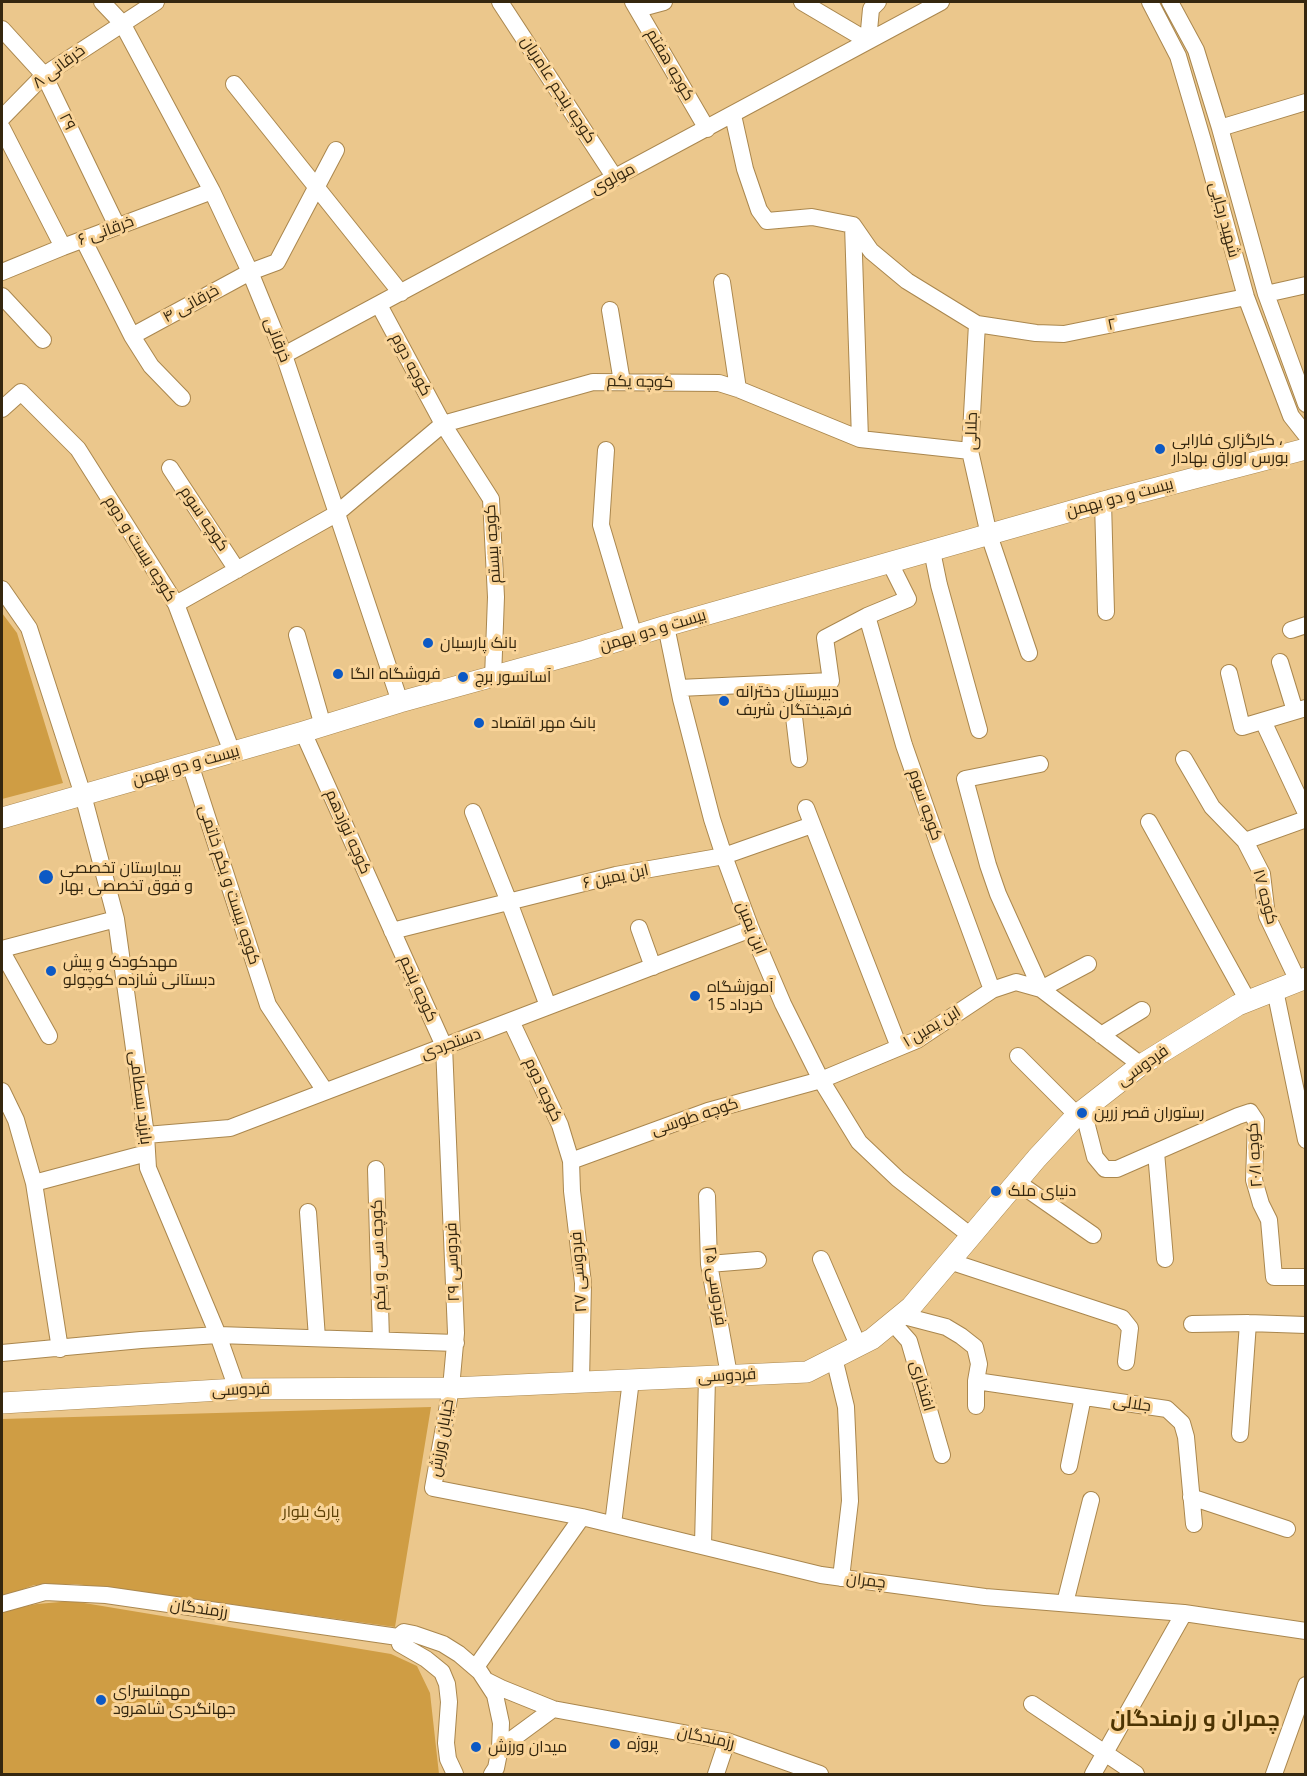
<!DOCTYPE html>
<meta charset="utf-8">
<style>
body{margin:0}
#map{position:relative;width:1307px;height:1776px;overflow:hidden;background:#ebc78c;font-family:"Open Sans",sans-serif}
canvas{display:block}
.frame{position:absolute;inset:0;border:3px solid #35270f;pointer-events:none}
</style>
<div id="map">
<canvas width="1307" height="1776"></canvas>
<div class="frame"></div>
</div>
<script>
const ctx = document.querySelector('canvas').getContext('2d');
ctx.lineJoin = 'round';
function fillPath(path, color) { ctx.fillStyle = color; ctx.fill(path, 'evenodd'); }
const shape = rows => new Path2D(rows.map(r => 'M' + r).join(''));
function trace(path, color, width, dash) { ctx.strokeStyle = color; ctx.lineWidth = width; ctx.lineCap = dash ? 'butt' : 'round'; ctx.setLineDash(dash || []); ctx.stroke(path); }
function write(font, color, halo, rows, align = 'center') {
  ctx.font = font + ' "Open Sans",Cairo,sans-serif'; ctx.lineWidth = 6; ctx.setLineDash([]); ctx.textBaseline = 'middle'; ctx.strokeStyle = halo; ctx.fillStyle = color; for (const [text, x, y, turn = 0] of rows) {
    ctx.save(); ctx.translate(x, y); ctx.rotate((+turn || 0) * Math.PI / 180); ctx.textAlign = isNaN(turn) ? turn : align; if (halo) ctx.strokeText(text, 0, 0); ctx.fillText(text, 0, 0); ctx.restore();
  }
}
const green = shape([
 [2,613,17,633,63,783,2,799],
 [431,1407,395,1627,150,1593,75,1584,34,1585,2,1597,2,1419],
 [72,1601,391,1654,417,1666,430,1693,439,1774,2,1774,2,1611,37,1604]
]);
const minor = shape([
 [102,2,122,23,212,191,250,272,284,355,400,702],
 [500,2,615,178],
 [633,2,707,129],
 [802,2,868,41,871,9,878,2],
 [1150,2,1178,56,1203,141,1246,297,1291,416,1306,435],
 [1170,2,1196,50,1220,128,1266,294,1306,404],
 [638,9,664,2],
 [2,29,44,75,117,226],
 [234,84,401,293],
 [733,115,745,169,759,210,767,221,812,217,853,225,871,251,907,281,977,324,1036,333,1064,334,1246,297],
 [2,118,44,75,156,2],
 [2,128,63,247],
 [1220,128,1306,102],
 [853,225,860,439],
 [83,239,132,336,151,366,182,398],
 [2,272,63,247,212,191],
 [722,282,738,389],
 [1266,294,1306,285],
 [2,296,43,340],
 [379,305,443,424,491,499,496,597,493,678],
 [610,310,622,382],
 [977,324,970,451,989,535,1029,653],
 [132,336,250,272,277,262,336,150],
 [284,355,941,2],
 [2,409,21,392,78,449,176,604,232,752],
 [606,450,601,525,634,636],
 [170,468,237,570],
 [1103,502,1106,612],
 [932,551,939,585,979,730],
 [2,589,29,628,83,795,116,919,146,1135,148,1168,218,1335,237,1389],
 [176,604,336,514,443,424,593,382,719,383,738,389,860,439,970,451],
 [867,616,904,745,942,854,992,990],
 [666,626,681,699,712,819,724,856,751,929,783,1004,821,1080,859,1142,898,1179,971,1236],
 [1291,630,1306,625],
 [297,635,323,726],
 [1280,662,1295,711],
 [1229,673,1242,727,1306,708],
 [790,683,799,759],
 [679,688,831,681,825,638,867,616,908,599,890,563],
 [1263,721,1306,813],
 [303,732,444,1046,456,1333,451,1388,433,1488,582,1517,821,1575,985,1597,1184,1613,1306,1631],
 [1184,759,1212,807,1245,841,1262,874,1267,916,1298,981],
 [190,764,268,1005,325,1091],
 [1040,764,965,779,988,865,998,894,1041,989],
 [806,808,899,1047],
 [473,812,509,902,548,1006],
 [1149,822,1248,1001],
 [1245,841,1306,819],
 [639,928,653,967],
 [392,931,616,875,724,856,812,825],
 [2,949,116,919],
 [2,952,49,1036],
 [1041,989,1088,964],
 [1275,990,1306,1140],
 [511,1021,560,1125,571,1161,572,1191,583,1283,581,1382],
 [1101,1035,1142,1010],
 [1018,1056,1077,1115],
 [2,1091,16,1120,34,1183,60,1349],
 [1083,1110,1095,1157,1105,1169,1117,1169,1238,1116,1250,1112,1256,1121,1254,1180,1261,1204,1269,1220,1274,1277,1306,1277],
 [146,1135,230,1128,751,929],
 [1156,1152,1165,1259],
 [571,1161,708,1111,821,1080,917,1040,992,990,1016,982,1041,989,1141,1065],
 [376,1169,381,1340],
 [1017,1182,1093,1235],
 [34,1183,147,1153],
 [707,1196,709,1264,729,1375],
 [308,1212,317,1338],
 [821,1259,858,1345],
 [949,1261,1122,1318,1130,1328,1126,1362],
 [709,1264,758,1260],
 [900,1315,946,1327,961,1336,975,1347,979,1364,976,1381,976,1406],
 [892,1322,909,1341,942,1455],
 [1192,1324,1248,1323,1306,1325],
 [2,1353,141,1340,218,1335,456,1343],
 [834,1358,846,1407,848,1452,850,1501,841,1578],
 [976,1381,1167,1409,1182,1423,1186,1437,1194,1524],
 [1240,1434,1248,1323],
 [1069,1466,1083,1397],
 [1191,1497,1287,1529],
 [613,1524,631,1380],
 [703,1545,707,1377],
 [1065,1603,1091,1500],
 [2,1604,45,1592,106,1595,398,1637],
 [476,1667,582,1517],
 [487,1681,501,1688,553,1709,727,1741,820,1774],
 [1032,1704,1136,1774],
 [500,1748,553,1709],
 [455,1774,448,1759,446,1743,449,1702,447,1684,442,1672,426,1659,400,1644,398,1637,404,1632,414,1634,443,1644,459,1654,480,1672,495,1695,501,1723,500,1748,496,1768,492,1774],
 [716,1774,727,1741],
 [1093,1774,1184,1613],
 [1274,1774,1306,1685]
]);
const major = shape([
 [2,818,303,732,400,702,585,651,666,626,1103,502,1306,449],
 [2,1403,237,1389,451,1388,807,1372,872,1339,911,1307,1037,1158,1077,1115,1141,1065,1238,1005,1306,978]
]);
const markers = [
 [1160,449,6,"#0d59c4"],
 [428,643,6,"#0d59c4"],
 [338,674,6,"#0d59c4"],
 [463,677,6,"#0d59c4"],
 [724,701,6,"#0d59c4"],
 [479,723,6,"#0d59c4"],
 [46,877,8,"#0d59c4"],
 [51,971,6,"#0d59c4"],
 [695,996,6,"#0d59c4"],
 [1082,1113,6,"#0d59c4"],
 [996,1191,6,"#0d59c4"],
 [101,1700,6,"#0d59c4"],
 [615,1744,6,"#0d59c4"],
 [476,1747,6,"#0d59c4"]
];
const streetNames = [
 ["کوچه هفتم",670,65,60],
 ["خرقانی ۸",59,67,-37],
 ["کوچه پنجم عامریان",558,90,57],
 ["۲۹",67,122,64],
 ["مولوی",613,179,-28],
 ["شهید رجایی",1224,220,75],
 ["خرقانی ۶",106,231,-20],
 ["خرقانی ۴",191,304,-29],
 ["۲",1112,325,-12],
 ["خرقانی",277,340,69],
 ["کوچه دوم",411,365,62],
 ["کوچه یکم",640,382,1],
 ["جلالی",972,431,-89],
 ["بیست و دو بهمن",1120,498,-15],
 ["کوچه سوم",204,519,56],
 ["کوچه بیستم",493,544,-94],
 ["کوچه بیست و دوم",140,549,58],
 ["بیست و دو بهمن",653,631,-17],
 ["بیست و دو بهمن",186,766,-16],
 ["کوچه سوم",925,805,71],
 ["کوچه نوزدهم",348,832,66],
 ["ابن یمین ۶",616,877,-12],
 ["کوچه بیست و یکم خاتمی",229,885,72],
 ["۱۷ کوچه",1265,897,75],
 ["ابن یمین",751,928,68],
 ["کوچه پنجم",418,989,66],
 ["ابن یمین ۱",932,1027,-31],
 ["دستجردی",451,1044,-20],
 ["فردوسی",1143,1066,-35],
 ["کوچه دوم",543,1090,65],
 ["بایزید بسطامی",140,1098,83],
 ["کوچه طوسی",695,1117,-18],
 ["کوچه ۲۰/۱",1255,1155,-94],
 ["کوچه سی و یکم",379,1255,-92],
 ["فردوسی ۲۹",453,1262,-92],
 ["فردوسی ۲۷",579,1272,-94],
 ["فردوسی ۲۵",715,1286,82],
 ["فردوسی",727,1376,-3],
 ["افتخاری",922,1386,74],
 ["فردوسی",241,1390,-2],
 ["جلالی",1132,1404,8],
 ["خیابان ورزش",442,1438,-80],
 ["چمران",866,1581,7],
 ["رزمندگان",199,1609,8],
 ["رزمندگان",706,1738,12]
];
const poiNames = [
 ["کارگزاری فارابی ،",1172,440],
 ["بورس اوراق بهادار",1172,458],
 ["بانک پارسیان",440,643],
 ["فروشگاه الگا",350,674],
 ["آسانسور برج",475,677],
 ["دبیرستان دخترانه",736,692],
 ["فرهیختگان شریف",736,710],
 ["بانک مهر اقتصاد",491,723],
 ["بیمارستان تخصصی",60,868],
 ["و فوق تخصصی بهار",60,886],
 ["مهدکودک و پیش",63,962],
 ["دبستانی شازده کوچولو",63,980],
 ["آموزشگاه",707,987],
 ["15 خرداد",707,1005],
 ["رستوران قصر زرین",1094,1113],
 ["دنیای ملک",1008,1191],
 ["مهمانسرای",113,1691],
 ["جهانگردی شاهرود",113,1709],
 ["پروژه",627,1744],
 ["میدان ورزش",488,1747]
];
const parkNames = [
 ["پارک بلوار",311,1512]
];
const districtNames = [
 ["چمران و رزمندگان",1195,1720]
];
fillPath(green, '#cf9d44');
trace(minor, '#aa874e', 18);
trace(major, '#aa874e', 22);
trace(minor, '#fff', 16);
trace(major, '#fff', 21);
for (const [x, y, r, color] of markers) { const dot = new Path2D(); dot.arc(x, y, r, 0, 2 * Math.PI); ctx.fillStyle = color; ctx.fill(dot); trace(dot, '#f9d499', 2); }
write('16px', '#35270f', '#f9d499', streetNames);
write('16px', '#35270f', '#f9d499', poiNames, 'left');
write('16px', '#5d4105', '#f9d499', parkNames);
write('bold 22px', '#4c3403', '#f9d499', districtNames);
</script>
